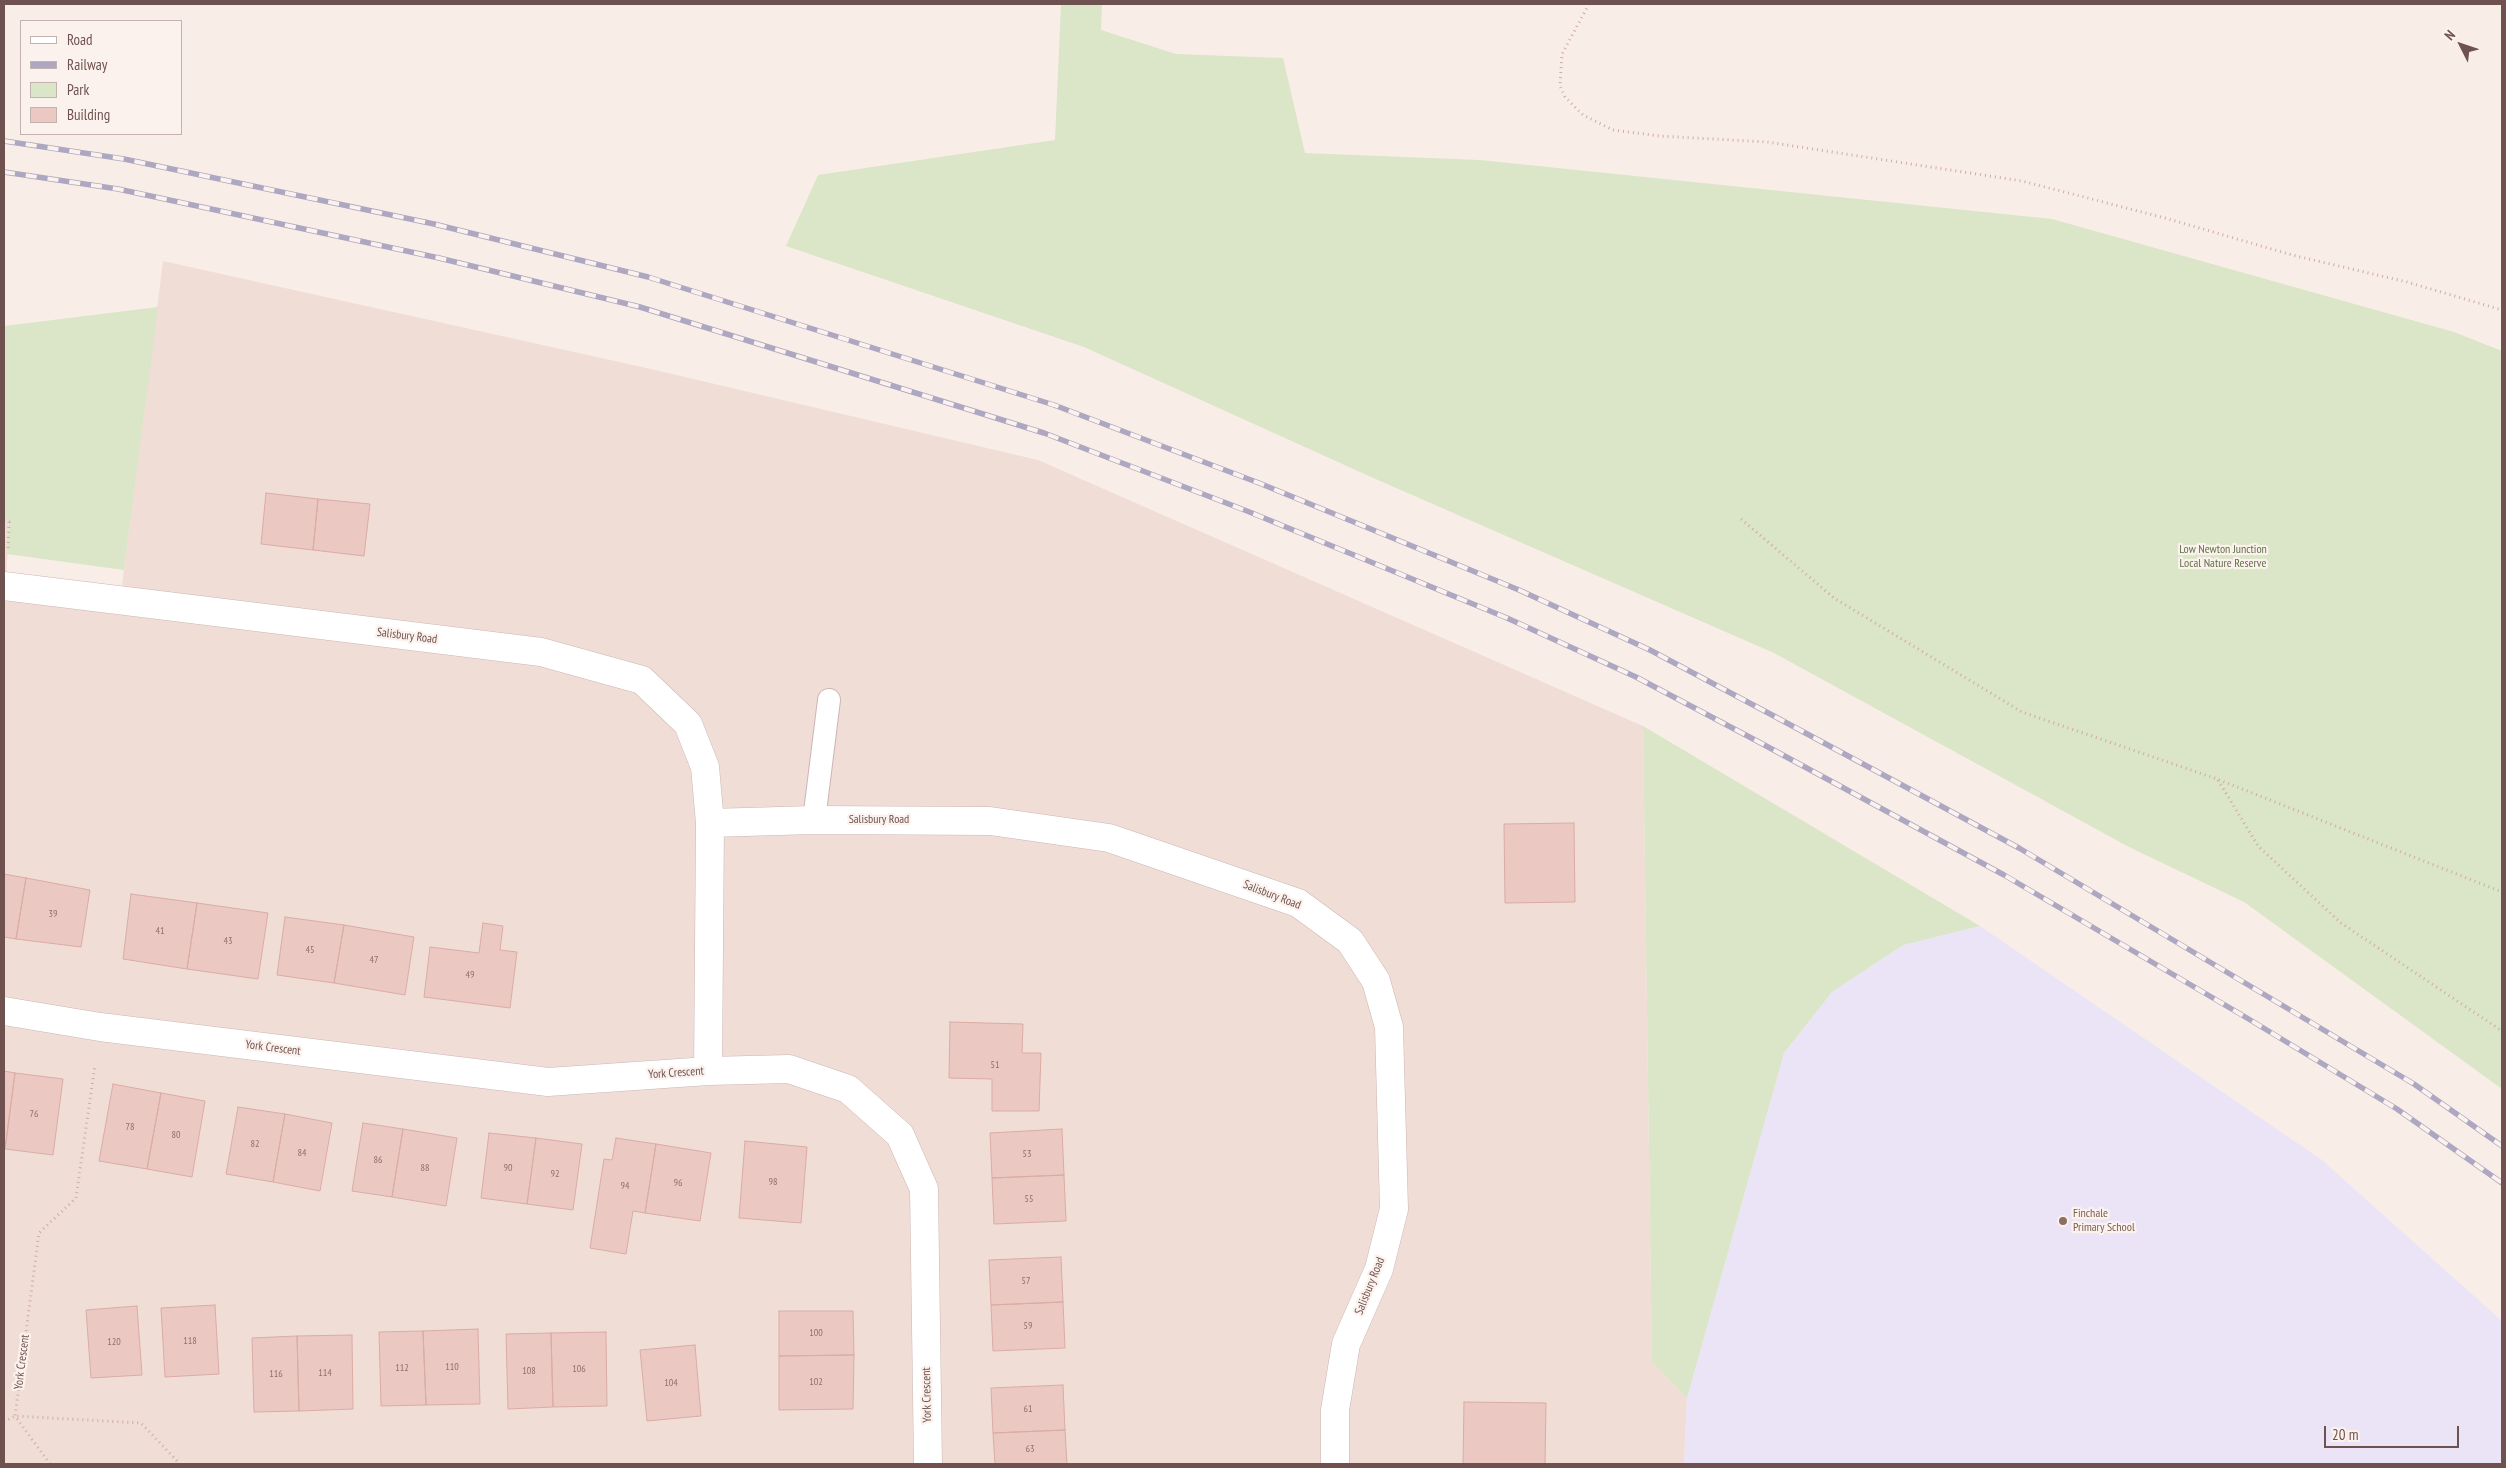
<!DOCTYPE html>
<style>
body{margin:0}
#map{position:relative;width:2506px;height:1468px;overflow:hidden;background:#f9eee7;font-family:"PT Sans Narrow",sans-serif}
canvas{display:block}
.frame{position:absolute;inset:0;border:5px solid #6f524f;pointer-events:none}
.legend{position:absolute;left:20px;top:20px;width:162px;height:115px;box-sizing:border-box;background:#fcf2ed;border:1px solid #c4b2ae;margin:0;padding:6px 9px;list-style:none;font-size:15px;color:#6f524f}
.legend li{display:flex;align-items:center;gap:10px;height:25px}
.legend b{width:25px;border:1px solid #c4b2ae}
.north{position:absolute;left:2436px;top:20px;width:50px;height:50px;-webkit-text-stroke:4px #fcf2ed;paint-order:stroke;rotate:311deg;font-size:14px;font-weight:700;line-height:20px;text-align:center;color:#6f524f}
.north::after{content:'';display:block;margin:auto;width:18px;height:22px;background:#6f524f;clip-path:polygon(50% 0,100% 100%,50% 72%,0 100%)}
.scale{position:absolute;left:2324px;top:1426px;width:135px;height:22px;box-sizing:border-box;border:2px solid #6f524f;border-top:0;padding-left:6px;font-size:15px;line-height:18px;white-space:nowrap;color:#6f524f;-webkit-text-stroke:4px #fcf2ed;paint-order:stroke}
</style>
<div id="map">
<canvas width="2506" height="1468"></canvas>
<div class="frame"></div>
<ul class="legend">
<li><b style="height:6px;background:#fff"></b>Road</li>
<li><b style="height:6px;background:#aea7c1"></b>Railway</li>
<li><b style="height:14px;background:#dbe5c7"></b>Park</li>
<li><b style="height:14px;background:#ebc8c2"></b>Building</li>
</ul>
<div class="north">N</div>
<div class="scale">20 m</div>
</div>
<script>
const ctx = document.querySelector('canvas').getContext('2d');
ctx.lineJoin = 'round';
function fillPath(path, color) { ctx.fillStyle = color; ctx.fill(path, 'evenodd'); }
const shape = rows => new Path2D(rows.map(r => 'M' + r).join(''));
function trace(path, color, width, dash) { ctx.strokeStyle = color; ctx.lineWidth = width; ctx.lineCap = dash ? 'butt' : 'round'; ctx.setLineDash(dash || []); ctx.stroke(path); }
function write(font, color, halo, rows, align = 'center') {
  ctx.font = font + ' "PT Sans Narrow",sans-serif'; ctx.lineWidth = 4.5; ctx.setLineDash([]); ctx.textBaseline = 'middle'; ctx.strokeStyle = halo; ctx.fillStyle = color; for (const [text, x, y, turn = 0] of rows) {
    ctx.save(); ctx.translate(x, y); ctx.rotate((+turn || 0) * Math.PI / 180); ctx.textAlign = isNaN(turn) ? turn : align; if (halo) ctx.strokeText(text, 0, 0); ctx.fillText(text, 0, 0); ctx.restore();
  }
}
const residential = shape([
 [163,261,651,369,1038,460,1643,726,1652,1362,1687,1398,1684,1464,4,1464,4,521,9,522,6,586,120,601]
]);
const education = shape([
 [1980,926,2322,1160,2502,1321,2502,1464,1684,1464,1687,1398,1784,1053,1832,992,1903,945]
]);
const green = shape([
 [1061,4,1102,4,1101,30,1176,54,1283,58,1305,153,1480,160,2052,219,2454,332,2502,351,2502,1089,2244,902,2129,847,1774,653,1371,477,1084,347,786,246,818,175,1055,140],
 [158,307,124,570,7,554,9,522,4,521,4,326],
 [1643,726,1980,926,1903,945,1832,992,1784,1053,1687,1398,1652,1362]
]);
const building = shape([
 [266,493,318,499,313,550,261,544,266,493],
 [318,499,370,504,364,556,313,550,318,499],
 [1574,823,1575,902,1505,903,1504,824,1574,823],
 [4,874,26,878,16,939,4,937,4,874],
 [26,878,90,890,81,947,16,939,26,878],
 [131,894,197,903,187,969,123,959,131,894],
 [197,903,268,913,258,979,187,969,197,903],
 [285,917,344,925,334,983,277,975,285,917],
 [483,923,503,926,500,950,517,952,510,1008,424,997,430,947,479,953,483,923],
 [344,925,414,937,405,995,334,983,344,925],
 [950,1022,1023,1024,1022,1053,1041,1053,1039,1111,992,1111,992,1079,949,1078,950,1022],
 [4,1071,15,1073,5,1149,4,1148,4,1071],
 [15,1073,63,1079,53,1155,5,1149,15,1073],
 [113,1084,161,1093,147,1169,99,1161,113,1084],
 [161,1093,205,1101,192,1177,147,1169,161,1093],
 [238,1107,285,1114,273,1182,226,1174,238,1107],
 [285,1114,332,1123,320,1191,273,1182,285,1114],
 [363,1123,403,1129,392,1197,352,1191,363,1123],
 [403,1129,457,1138,446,1206,392,1197,403,1129],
 [1062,1129,1064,1175,992,1178,990,1133,1062,1129],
 [489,1133,536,1138,527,1204,481,1198,489,1133],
 [536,1138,582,1144,573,1210,527,1204,536,1138],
 [616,1138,656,1144,645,1213,633,1211,626,1254,590,1248,604,1159,612,1160,616,1138],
 [745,1141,807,1147,801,1223,739,1218,745,1141],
 [656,1144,711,1153,700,1221,645,1213,656,1144],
 [1064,1175,1066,1221,994,1224,992,1178,1064,1175],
 [1061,1257,1063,1302,991,1305,989,1260,1061,1257],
 [1063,1302,1065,1348,993,1351,991,1305,1063,1302],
 [215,1305,219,1374,165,1377,161,1308,215,1305],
 [137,1306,142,1375,91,1378,86,1310,137,1306],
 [779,1311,853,1311,854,1355,779,1356,779,1311],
 [478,1329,480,1404,426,1405,423,1331,478,1329],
 [423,1331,426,1405,381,1406,379,1332,423,1331],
 [606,1332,607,1406,553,1407,551,1333,606,1332],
 [551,1333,553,1407,508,1409,506,1334,551,1333],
 [352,1335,353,1409,299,1411,297,1336,352,1335],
 [297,1336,299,1411,254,1412,252,1338,297,1336],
 [695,1345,701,1416,647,1421,640,1350,695,1345],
 [854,1355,853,1409,779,1410,779,1356,854,1355],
 [1063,1385,1065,1430,993,1433,991,1388,1063,1385],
 [1464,1402,1546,1403,1545,1464,1463,1464,1464,1402],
 [1065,1430,1067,1464,995,1464,993,1433,1065,1430]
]);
const path = shape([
 [1589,4,1562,54,1560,86,1565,97,1583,115,1613,130,1660,136,1767,142,2022,181,2165,218,2292,255,2407,282,2502,310],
 [1741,519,1834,598,2022,712,2217,779,2502,892],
 [4,521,9,522,8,548],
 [2218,780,2258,846,2341,923,2502,1031],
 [4,1422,15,1416,141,1423,180,1464],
 [50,1464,15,1416,39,1233,76,1198,95,1065]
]);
const lane = shape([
 [814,820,829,700]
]);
const street = shape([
 [4,586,541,652,642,680,688,724,705,767,710,823,708,1071],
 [710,823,814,820,990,821,1109,838,1298,903,1350,941,1376,981,1389,1027,1394,1209,1379,1269,1346,1344,1335,1410,1335,1464],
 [4,1011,100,1027,548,1082,708,1071,789,1069,848,1089,900,1135,924,1189,928,1464]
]);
const rail = shape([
 [4,141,124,159,434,224,648,277,1054,405,1259,483,1519,590,1650,650,1772,715,2019,848,2414,1084,2502,1146],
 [4,172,118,189,439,258,640,307,1044,433,1247,511,1507,618,1636,677,1757,741,2004,875,2247,1018,2397,1109,2502,1183]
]);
const markers = [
 [2063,1221,5,"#8d6e63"]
];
const numberNames = [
 ["39",53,914],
 ["41",160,931],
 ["43",228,941],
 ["45",310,950],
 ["47",374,960],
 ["49",470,975],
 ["51",995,1065],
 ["76",34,1114],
 ["78",130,1127],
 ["80",176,1135],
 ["82",255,1144],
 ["84",302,1153],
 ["53",1027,1154],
 ["86",378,1160],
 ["88",425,1168],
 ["90",508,1168],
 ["92",555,1174],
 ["98",773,1182],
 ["96",678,1183],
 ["94",625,1186],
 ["55",1029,1199],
 ["57",1026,1281],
 ["59",1028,1326],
 ["100",816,1333],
 ["118",190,1341],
 ["120",114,1342],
 ["110",452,1367],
 ["112",402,1368],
 ["106",579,1369],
 ["108",529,1371],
 ["114",325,1373],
 ["116",276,1374],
 ["102",816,1382],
 ["104",671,1383],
 ["61",1028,1409],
 ["63",1030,1449]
];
const parkNames = [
 ["Low Newton Junction",2223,550],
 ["Local Nature Reserve",2223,564]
];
const streetNames = [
 ["Salisbury Road",407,636,7],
 ["Salisbury Road",879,820],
 ["Salisbury Road",1272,895,21],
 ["York Crescent",273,1048,7],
 ["York Crescent",676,1073,-4],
 ["Salisbury Road",1370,1286,-68],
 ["York Crescent",22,1362,-83],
 ["York Crescent",927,1395,-91]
];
const educationNames = [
 ["Finchale",2073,1214],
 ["Primary School",2073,1228]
];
fillPath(residential, '#f0ded6');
fillPath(education, '#ebe4f6');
fillPath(green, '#dbe5c7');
fillPath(building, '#ebc8c2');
trace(building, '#dbaca5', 1);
trace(lane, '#ccb6b2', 24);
trace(street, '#ccb6b2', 29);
trace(path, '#d0aba6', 3, [1, 4]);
trace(lane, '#fff', 22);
trace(street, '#fff', 28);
trace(rail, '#aea7c1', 5.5);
trace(rail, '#fcf2ed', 4, [11]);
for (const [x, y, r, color] of markers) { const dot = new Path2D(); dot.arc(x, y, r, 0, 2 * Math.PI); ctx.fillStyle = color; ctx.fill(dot); trace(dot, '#fcf2ed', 2); }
write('10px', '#8e706c', null, numberNames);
write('12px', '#607349', '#fcf2ed', parkNames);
write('12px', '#6f524f', '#fcf2ed', streetNames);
write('12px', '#785e54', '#fcf2ed', educationNames, 'left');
</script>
